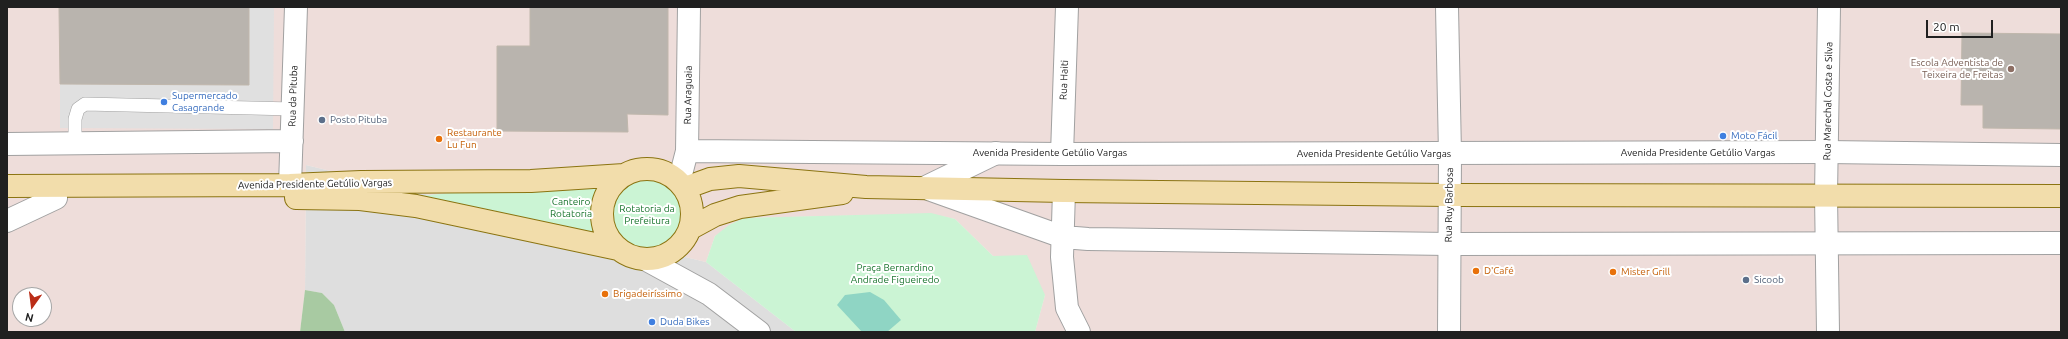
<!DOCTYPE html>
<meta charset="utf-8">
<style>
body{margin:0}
#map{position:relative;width:2068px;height:339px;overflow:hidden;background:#f0eee8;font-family:Ubuntu,sans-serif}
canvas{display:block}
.frame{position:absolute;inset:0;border:8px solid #202020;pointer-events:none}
.north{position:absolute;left:12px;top:287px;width:40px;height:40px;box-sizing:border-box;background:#fff;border:1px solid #a6a6a6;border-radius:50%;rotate:194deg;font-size:11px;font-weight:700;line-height:16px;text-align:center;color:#202020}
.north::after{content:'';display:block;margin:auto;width:14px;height:18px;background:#ba2d17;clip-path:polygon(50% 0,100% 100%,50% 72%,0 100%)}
.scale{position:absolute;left:1926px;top:20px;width:67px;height:18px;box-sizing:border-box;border:2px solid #202020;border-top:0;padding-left:5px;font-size:12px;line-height:14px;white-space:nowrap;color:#202020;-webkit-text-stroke:3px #fff;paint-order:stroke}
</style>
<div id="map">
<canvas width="2068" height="339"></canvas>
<div class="frame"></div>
<div class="north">N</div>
<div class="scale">20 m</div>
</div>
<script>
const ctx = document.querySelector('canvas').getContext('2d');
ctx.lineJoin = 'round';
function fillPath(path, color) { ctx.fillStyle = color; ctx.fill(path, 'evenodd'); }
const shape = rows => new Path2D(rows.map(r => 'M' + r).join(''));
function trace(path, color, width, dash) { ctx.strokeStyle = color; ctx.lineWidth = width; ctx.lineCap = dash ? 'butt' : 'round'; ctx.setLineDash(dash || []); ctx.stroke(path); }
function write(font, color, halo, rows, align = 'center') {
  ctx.font = font + ' Ubuntu,sans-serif'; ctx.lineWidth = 4; ctx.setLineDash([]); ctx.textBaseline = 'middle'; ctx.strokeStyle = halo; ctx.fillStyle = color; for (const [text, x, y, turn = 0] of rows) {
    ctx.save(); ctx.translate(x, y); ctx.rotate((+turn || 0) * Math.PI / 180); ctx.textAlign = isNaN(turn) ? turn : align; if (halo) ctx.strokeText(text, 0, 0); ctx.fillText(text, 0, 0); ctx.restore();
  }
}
const residential = shape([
 [306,165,706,262,796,332,345,332,334,305,322,293,305,290]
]);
const commercial = shape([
 [7,7,2061,7,2061,332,1035,332,1045,295,993,256,955,219,931,214,744,218,715,236,706,262,306,165,305,290,300,332,7,332],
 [20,295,44,295,44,319,20,319]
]);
const forest = shape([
 [305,290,322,293,334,305,345,332,300,332]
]);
const park = shape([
 [640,175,659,177,673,184,680,193,686,206,684,231,674,244,663,253,639,253,620,244,605,215,611,196,623,180],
 [605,183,594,205,594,220,600,239,408,197,503,188],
 [931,213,955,219,993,256,1027,255,1045,295,1035,332,796,332,706,262,715,236,729,225,744,218]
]);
const pitch = shape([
 [870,292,884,300,901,320,887,332,862,332,837,305,845,295]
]);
const parking = shape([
 [249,7,274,7,273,129,60,128,60,84,249,85]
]);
const building = shape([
 [59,7,249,7,249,85,60,84,59,7],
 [530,7,668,7,668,115,627,114,628,132,497,131,497,46,530,46,530,7],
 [1962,33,2061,34,2061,129,1983,128,1983,105,1961,105,1962,33]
]);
const service = shape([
 [75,142,75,119,78,109,85,104,293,109]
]);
const minor = shape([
 [1447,7,1450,154,1449,332],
 [1062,154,1067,7],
 [924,188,996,153],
 [1828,332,1826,195,1829,7]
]);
const tertiary = shape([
 [7,144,292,141],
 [687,151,1062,154,1827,152,2061,155],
 [679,182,687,151,689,7],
 [290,185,296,7],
 [931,190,1063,237,1088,239,1449,244,2061,243],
 [1064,191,1062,257,1067,308,1079,332],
 [7,221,56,198],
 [645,259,709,294,759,332]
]);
const primary = shape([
 '602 214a45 45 0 1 1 90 0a45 45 0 1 1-90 0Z',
 [7,186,290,185,361,182,531,181,624,175],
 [685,188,710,179,739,176,866,187,1064,191,1450,195,2061,196],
 [296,198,360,199,416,206,618,249],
 [691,228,715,215,740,207,842,193]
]);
const markers = [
 [2011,69,4,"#8d6e63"],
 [164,102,4,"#3f7fe0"],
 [322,120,4,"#5c6f8a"],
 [1723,136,4,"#3f7fe0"],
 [439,139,4,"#e8710a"],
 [1476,271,4,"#e8710a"],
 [1613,272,4,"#e8710a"],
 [1746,280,4,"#5c6f8a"],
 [605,294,4,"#e8710a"],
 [652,322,4,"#3f7fe0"]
];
const educationNames = [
 ["Escola Adventista de",2003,63],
 ["Teixeira de Freitas",2003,75]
];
const streetNames = [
 ["Rua Haiti",1064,80,-88],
 ["Rua Araguaia",688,95,-89],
 ["Rua da Pituba",293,96,-88],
 ["Rua Marechal Costa e Silva",1828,101,-89],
 ["Avenida Presidente Getúlio Vargas",1050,153],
 ["Avenida Presidente Getúlio Vargas",1698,153],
 ["Avenida Presidente Getúlio Vargas",1374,154],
 ["Avenida Presidente Getúlio Vargas",315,184,-1],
 ["Rua Ruy Barbosa",1449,205,-89]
];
const shopNames = [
 ["Supermercado",172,96],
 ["Casagrande",172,108],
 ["Moto Fácil",1731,136],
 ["Duda Bikes",660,322]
];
const serviceNames = [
 ["Posto Pituba",330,120],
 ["Sicoob",1754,280]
];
const foodNames = [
 ["Restaurante",447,133],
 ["Lu Fun",447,145],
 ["D'Café",1484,271],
 ["Mister Grill",1621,272],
 ["Brigadeiríssimo",613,294]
];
const parkNames = [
 ["Canteiro",571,202],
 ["Rotatoria",571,214],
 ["Rotatoria da",647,209],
 ["Prefeitura",647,221],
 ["Praça Bernardino",895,268],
 ["Andrade Figueiredo",895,280]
];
fillPath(residential, '#dedede');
fillPath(commercial, '#eeddda');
fillPath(forest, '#a8caa2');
fillPath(park, '#cbf4d4');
fillPath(pitch, '#8fd5c4');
fillPath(parking, '#e0e0e0');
fillPath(building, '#b9b4ae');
trace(building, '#c0b7ac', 1);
trace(service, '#a1a1a1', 14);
trace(minor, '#a1a1a1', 24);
trace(tertiary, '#a1a1a1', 24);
trace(primary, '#8b7411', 24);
trace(service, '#fff', 13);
trace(minor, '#fff', 22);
trace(tertiary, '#fff', 22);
trace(primary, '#f2ddab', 22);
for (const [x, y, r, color] of markers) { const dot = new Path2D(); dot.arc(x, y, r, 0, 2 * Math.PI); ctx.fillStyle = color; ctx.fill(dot); trace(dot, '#fff', 1.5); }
write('10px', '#785e54', '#fff', educationNames, 'right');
write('10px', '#202020', '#fff', streetNames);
write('10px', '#366cbe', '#fff', shopNames, 'left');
write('10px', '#4e5e75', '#fff', serviceNames, 'left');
write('10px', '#c56008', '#fff', foodNames, 'left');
write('10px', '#19742d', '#fff', parkNames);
</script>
